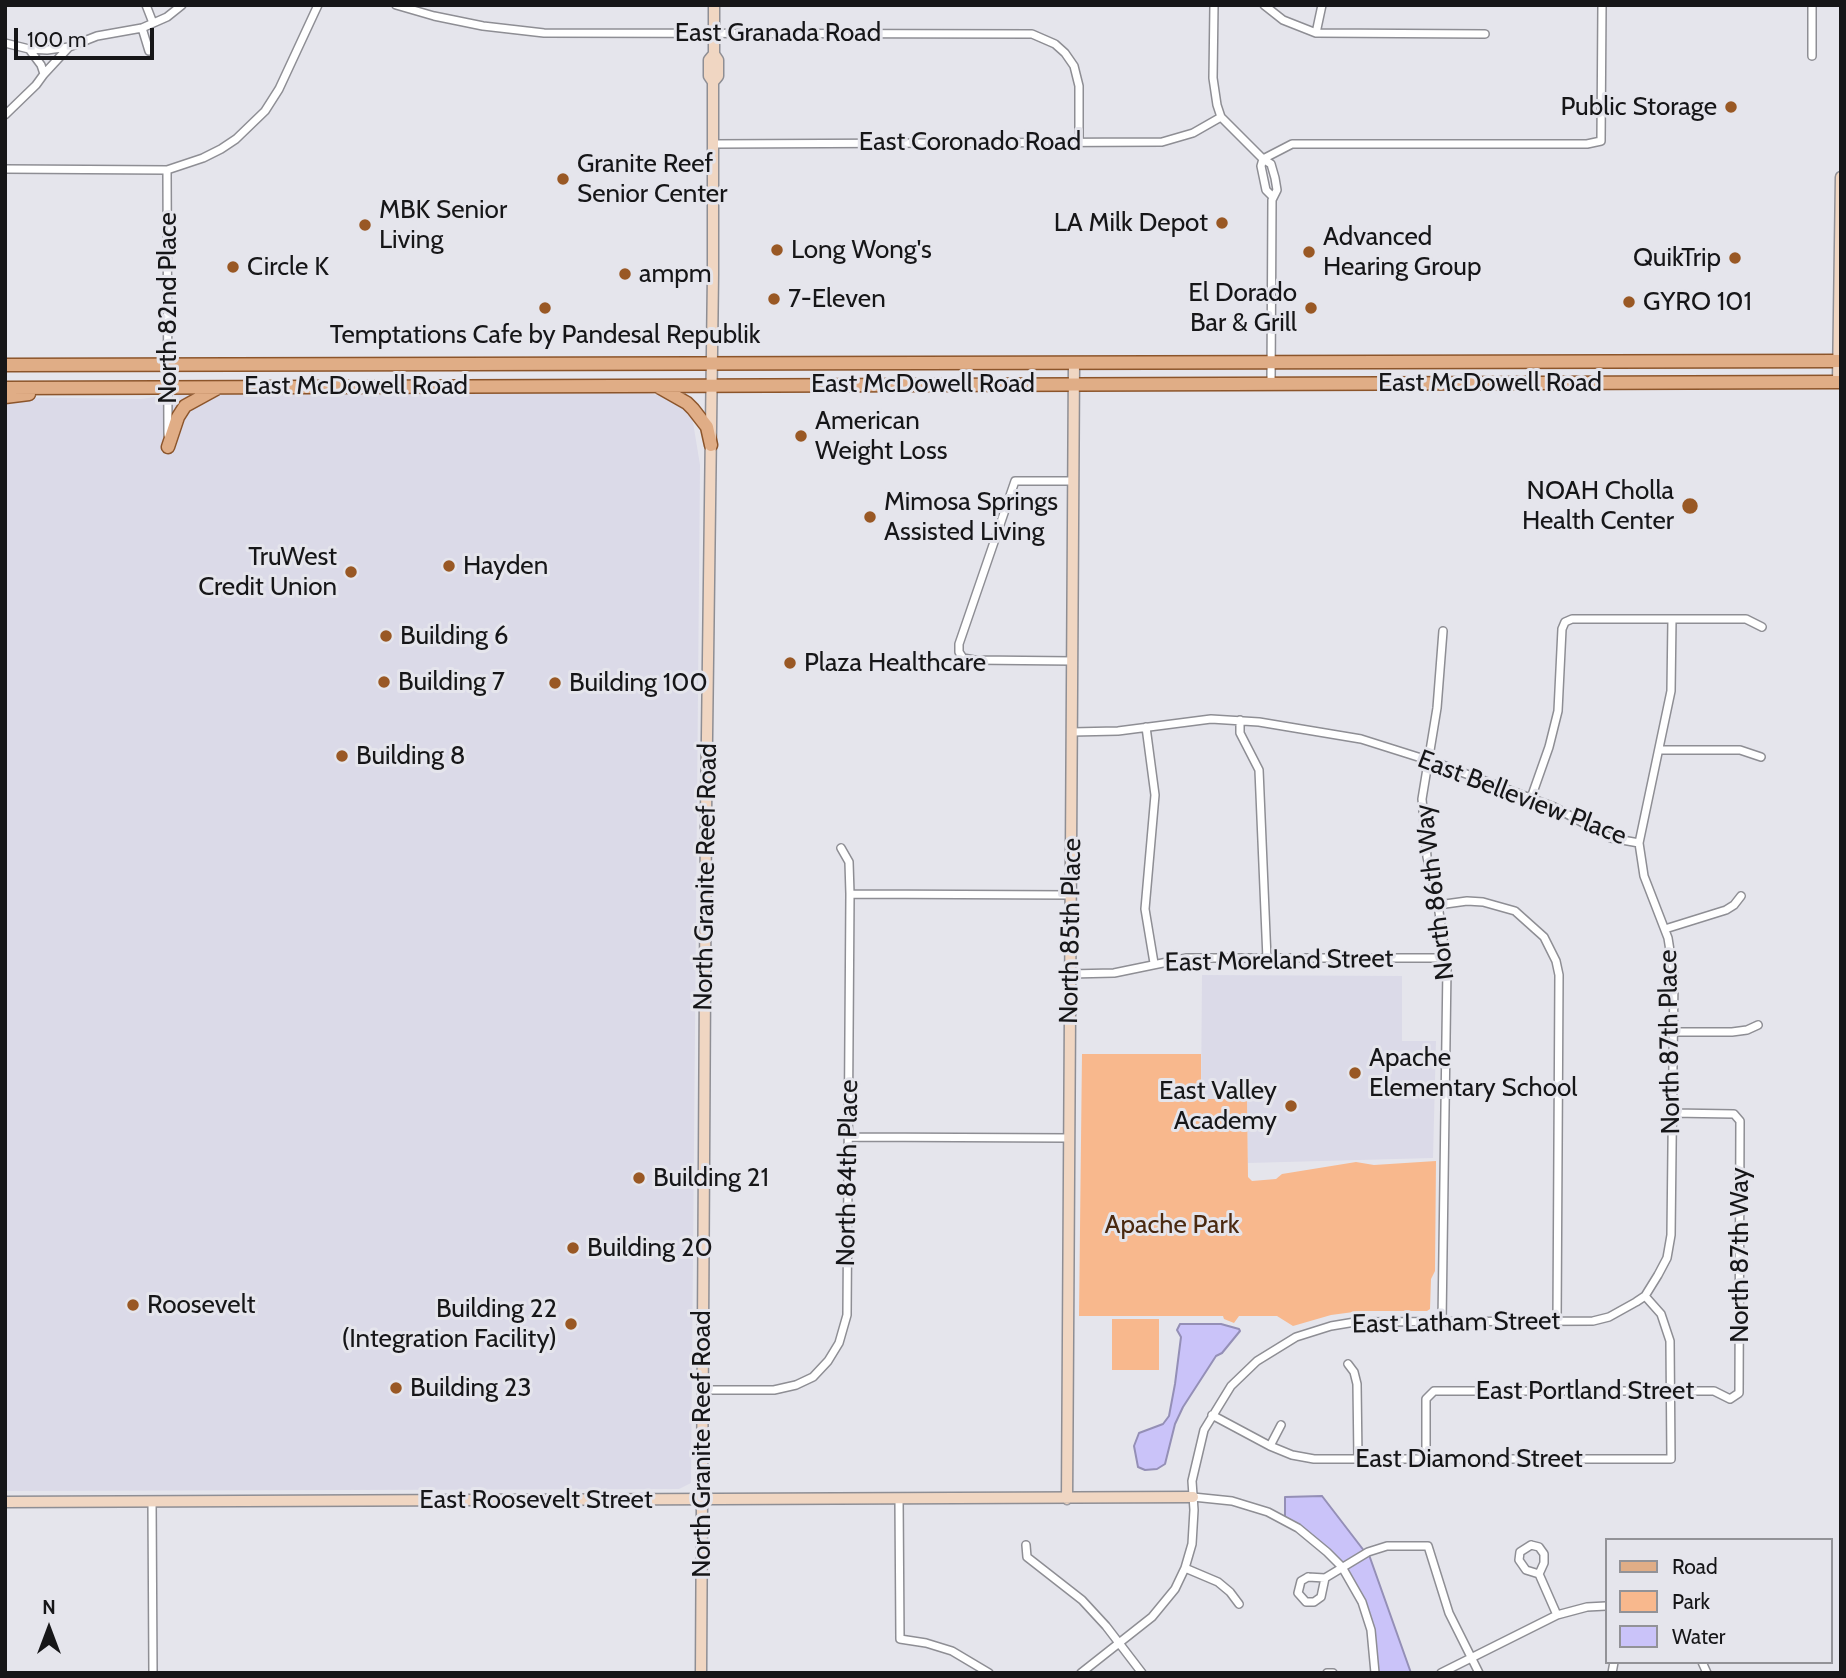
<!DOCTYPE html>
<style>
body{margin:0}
#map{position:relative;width:1846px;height:1678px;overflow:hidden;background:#e5e5ec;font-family:Cabin,sans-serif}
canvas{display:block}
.frame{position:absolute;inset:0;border:7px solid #161618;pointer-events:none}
.legend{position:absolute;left:1605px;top:1538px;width:228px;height:126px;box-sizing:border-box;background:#e5e5ec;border:2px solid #929297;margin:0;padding:9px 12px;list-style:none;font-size:21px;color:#161618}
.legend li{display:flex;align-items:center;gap:14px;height:35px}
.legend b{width:35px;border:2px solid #929297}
.north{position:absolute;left:14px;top:1594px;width:70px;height:70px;-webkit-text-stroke:5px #e5e5ec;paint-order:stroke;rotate:0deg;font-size:19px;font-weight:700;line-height:28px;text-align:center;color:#161618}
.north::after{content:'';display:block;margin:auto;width:24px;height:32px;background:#161618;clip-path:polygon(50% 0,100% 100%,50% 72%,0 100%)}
.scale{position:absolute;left:14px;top:28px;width:140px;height:32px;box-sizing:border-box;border:4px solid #161618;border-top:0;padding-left:9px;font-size:21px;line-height:24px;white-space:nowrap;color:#161618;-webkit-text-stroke:5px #e5e5ec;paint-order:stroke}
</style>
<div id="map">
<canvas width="1846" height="1678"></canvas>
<div class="frame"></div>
<ul class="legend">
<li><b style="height:9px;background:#e0ad86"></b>Road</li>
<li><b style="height:19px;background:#f8b88d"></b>Park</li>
<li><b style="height:19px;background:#cac3f9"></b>Water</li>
</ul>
<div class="north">N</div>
<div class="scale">100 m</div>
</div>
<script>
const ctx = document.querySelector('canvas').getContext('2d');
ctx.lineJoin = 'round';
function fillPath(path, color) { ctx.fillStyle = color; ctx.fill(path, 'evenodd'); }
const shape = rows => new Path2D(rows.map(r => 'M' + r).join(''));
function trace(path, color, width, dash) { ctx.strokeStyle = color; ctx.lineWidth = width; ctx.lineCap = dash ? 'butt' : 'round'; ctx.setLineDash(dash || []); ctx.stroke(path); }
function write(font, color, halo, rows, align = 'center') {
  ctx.font = font + ' Cabin,sans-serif'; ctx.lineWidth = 6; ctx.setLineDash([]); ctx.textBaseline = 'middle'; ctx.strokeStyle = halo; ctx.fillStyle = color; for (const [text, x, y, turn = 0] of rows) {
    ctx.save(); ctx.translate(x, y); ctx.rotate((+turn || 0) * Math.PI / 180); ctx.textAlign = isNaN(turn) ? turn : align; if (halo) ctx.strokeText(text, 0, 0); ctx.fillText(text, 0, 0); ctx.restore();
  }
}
const built = shape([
 [644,392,667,397,685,406,692,416,700,465,691,1483,679,1489,5,1491,5,397,141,399,177,394],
 [1202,975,1402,976,1402,1041,1436,1041,1433,1158,1248,1163,1247,1099,1201,1100]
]);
const green = shape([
 [1082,1054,1201,1054,1201,1099,1247,1099,1248,1177,1252,1181,1276,1179,1282,1174,1356,1162,1374,1165,1436,1161,1435,1271,1431,1279,1430,1309,1427,1311,1361,1311,1331,1315,1293,1326,1277,1316,1239,1316,1234,1323,1224,1319,1223,1316,1079,1316],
 [1112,1319,1159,1319,1159,1370,1112,1370]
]);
const water = shape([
 [1180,1324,1221,1324,1239,1329,1240,1331,1222,1353,1216,1356,1183,1407,1175,1424,1165,1464,1157,1469,1145,1470,1138,1467,1134,1446,1139,1433,1163,1424,1169,1416,1175,1384,1181,1337,1177,1330,1180,1324],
 [1322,1496,1365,1552,1368,1552,1411,1673,1375,1673,1371,1630,1342,1567,1285,1520,1285,1497,1322,1496]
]);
const street = shape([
 [146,5,153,23],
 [396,5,434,16,483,26,544,33,1032,34,1055,44,1065,53,1074,66,1079,86,1079,142],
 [1214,5,1213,78,1217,105,1221,117,1263,159,1271,164,1275,178,1277,190,1272,200,1271,383],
 [1264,5,1283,20,1316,33,1485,34],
 [1812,5,1812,56],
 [142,28,149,51],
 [1316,33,1322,5],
 [5,43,29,49,47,50,69,47,97,36,142,28,167,17,182,5],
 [29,49,41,65,44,74],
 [5,115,36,85,44,74,69,47],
 [713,144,1162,142,1193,133,1221,117],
 [1263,159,1292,144,1587,144,1601,141,1602,5],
 [1263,159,1261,166,1266,190,1272,196],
 [5,169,167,170,203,158,221,149,236,139,265,111,279,89,318,5],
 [167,170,168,435],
 [1073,481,1015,481,959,644,959,652,963,658,974,660,1073,661],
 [1240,720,1240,733,1259,770,1267,959],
 [1146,727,1155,795,1145,909,1154,963],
 [1072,732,1118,731,1211,719,1259,722,1361,739,1437,763,1554,807,1611,838,1639,843],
 [1659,750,1740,750,1761,757],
 [1531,798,1549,747,1558,711,1562,629,1565,622,1572,619,1746,619,1762,627],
 [850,894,1071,895],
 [1438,905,1467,901,1483,902,1515,911,1544,937,1556,961,1559,975,1557,1322],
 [1665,929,1726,910,1734,905,1741,896],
 [1070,974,1114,973,1187,958,1446,958],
 [1673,1032,1732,1032,1747,1030,1758,1025],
 [849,1137,1069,1138],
 [1442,1322,1447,967,1438,905,1427,857,1422,799,1437,708,1443,631],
 [1348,1364,1354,1372,1357,1384,1358,1459],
 [702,1390,774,1390,796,1385,813,1377,828,1361,839,1343,847,1315,850,894,849,862,841,848],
 [1212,1415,1270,1446,1292,1455,1314,1459,1671,1459,1670,1341,1661,1314,1645,1296],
 [1270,1446,1281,1425],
 [1426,1459,1426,1399,1434,1391,1714,1391,1730,1399,1739,1393,1740,1121,1734,1114,1672,1113],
 [1193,1497,1232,1501,1268,1512,1298,1528,1327,1552,1342,1567,1362,1602,1371,1630,1375,1673],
 [899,1499,900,1639,926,1643,952,1651,989,1673],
 [152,1501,153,1673],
 [1026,1545,1027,1557,1082,1600,1106,1626,1142,1673],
 [1531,1545,1539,1547,1544,1554,1544,1563,1539,1574,1526,1570,1519,1560,1520,1552,1531,1545],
 [1185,1568,1218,1582,1230,1592,1239,1604],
 [1539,1574,1557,1615],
 [1308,1577,1325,1578,1321,1597,1314,1602,1306,1602,1298,1593,1301,1581,1308,1577],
 [1325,1578,1368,1552,1387,1546,1428,1546,1449,1613,1479,1673],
 [1702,1662,1707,1673],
 [1081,1673,1152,1617,1175,1589,1185,1568,1192,1544,1194,1510,1192,1481,1204,1430,1231,1386,1257,1361,1296,1337,1331,1326,1355,1322,1593,1321,1609,1317,1636,1302,1645,1296,1658,1275,1667,1258,1671,1235,1674,976,1668,938,1644,876,1639,843,1671,691,1672,619],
 [1327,1673,1333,1673],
 [1441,1673,1557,1615,1587,1607,1606,1606],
 [1612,1673,1614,1662]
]);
const secondary = shape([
 [713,82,718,76,718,60,714,54],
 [1838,382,1841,177],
 [1067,1499,1074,363],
 [5,1502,1193,1497],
 [701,1673,706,813,713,274,713,82,709,76,709,60,714,54,714,5]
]);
const primary = shape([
 [5,365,1841,361],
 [657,386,687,403,693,409,707,427,711,445],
 [5,388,1841,382],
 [5,397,29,394],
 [168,447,178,417,185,406,216,389]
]);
const markers = [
 [1731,107,7,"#995824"],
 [563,179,7,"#995824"],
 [1222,223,7,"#995824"],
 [365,225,7,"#995824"],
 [777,250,7,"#995824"],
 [1309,252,7,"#995824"],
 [1735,258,7,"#995824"],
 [233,267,7,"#995824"],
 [625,274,7,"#995824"],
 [774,299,7,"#995824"],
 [1629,302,7,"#995824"],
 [545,308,7,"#995824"],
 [1311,308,7,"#995824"],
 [801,436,7,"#995824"],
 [1690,506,9,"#995824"],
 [870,517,7,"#995824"],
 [449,566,7,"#995824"],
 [351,572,7,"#995824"],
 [386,636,7,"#995824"],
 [790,663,7,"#995824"],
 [384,682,7,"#995824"],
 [555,683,7,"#995824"],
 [342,756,7,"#995824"],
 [1355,1073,7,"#995824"],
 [1291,1106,7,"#995824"],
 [639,1178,7,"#995824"],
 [573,1248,7,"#995824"],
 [133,1305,7,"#995824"],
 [571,1324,7,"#995824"],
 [396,1388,7,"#995824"]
];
const streetNames = [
 ["East Granada Road",778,33],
 ["East Coronado Road",970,142],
 ["North 82nd Place",168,308,-90],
 ["East McDowell Road",1490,383],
 ["East McDowell Road",923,384],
 ["East McDowell Road",356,386],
 ["East Belleview Place",1522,798,21],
 ["North Granite Reef Road",706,877,-89],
 ["North 86th Way",1435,892,-97],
 ["North 85th Place",1071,931,-89],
 ["East Moreland Street",1279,961,-1],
 ["North 87th Place",1670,1042,-91],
 ["North 84th Place",848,1173,-89],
 ["North 87th Way",1740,1255,-90],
 ["East Latham Street",1456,1323,-1],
 ["East Portland Street",1585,1391],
 ["North Granite Reef Road",702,1444,-90],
 ["East Diamond Street",1469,1459],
 ["East Roosevelt Street",536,1500]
];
const poiNames = [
 ["Public Storage",1717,107,"right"],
 ["Granite Reef",577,164],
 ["Senior Center",577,194],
 ["MBK Senior",379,210],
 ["Living",379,240],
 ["LA Milk Depot",1208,223,"right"],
 ["Advanced",1323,237],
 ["Hearing Group",1323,267],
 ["Long Wong's",791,250],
 ["QuikTrip",1721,258,"right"],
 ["Circle K",247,267],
 ["ampm",639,274],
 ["El Dorado",1297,293,"right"],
 ["Bar & Grill",1297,323,"right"],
 ["7-Eleven",788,299],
 ["GYRO 101",1643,302],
 ["Temptations Cafe by Pandesal Republik",545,335,"center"],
 ["American",815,421],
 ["Weight Loss",815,451],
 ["NOAH Cholla",1674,491,"right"],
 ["Health Center",1674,521,"right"],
 ["Mimosa Springs",884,502],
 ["Assisted Living",884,532],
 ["TruWest",337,557,"right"],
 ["Credit Union",337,587,"right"],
 ["Hayden",463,566],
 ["Building 6",400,636],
 ["Plaza Healthcare",804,663],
 ["Building 7",398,682],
 ["Building 100",569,683],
 ["Building 8",356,756],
 ["Apache",1369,1058],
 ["Elementary School",1369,1088],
 ["East Valley",1277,1091,"right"],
 ["Academy",1277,1121,"right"],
 ["Building 21",653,1178],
 ["Building 20",587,1248],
 ["Roosevelt",147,1305],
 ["Building 22",557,1309,"right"],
 ["(Integration Facility)",557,1339,"right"],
 ["Building 23",410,1388]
];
const parkNames = [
 ["Apache Park",1172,1225]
];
fillPath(built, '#dbdae8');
fillPath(green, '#f8b88d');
fillPath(water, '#cac3f9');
trace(water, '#948fb6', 2);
trace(street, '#8e8e94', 10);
trace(secondary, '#8e8e94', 13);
trace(primary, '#8c552b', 15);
trace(street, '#fff', 7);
trace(secondary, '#f0d6c2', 10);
trace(primary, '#e0ad86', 12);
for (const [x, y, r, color] of markers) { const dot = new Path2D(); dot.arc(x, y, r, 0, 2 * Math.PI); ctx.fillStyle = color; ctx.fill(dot); trace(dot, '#e5e5ec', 2.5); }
write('26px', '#161618', '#e5e5ec', streetNames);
write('26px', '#161618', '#e5e5ec', poiNames, 'left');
write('26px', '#4a2910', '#e5e5ec', parkNames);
</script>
